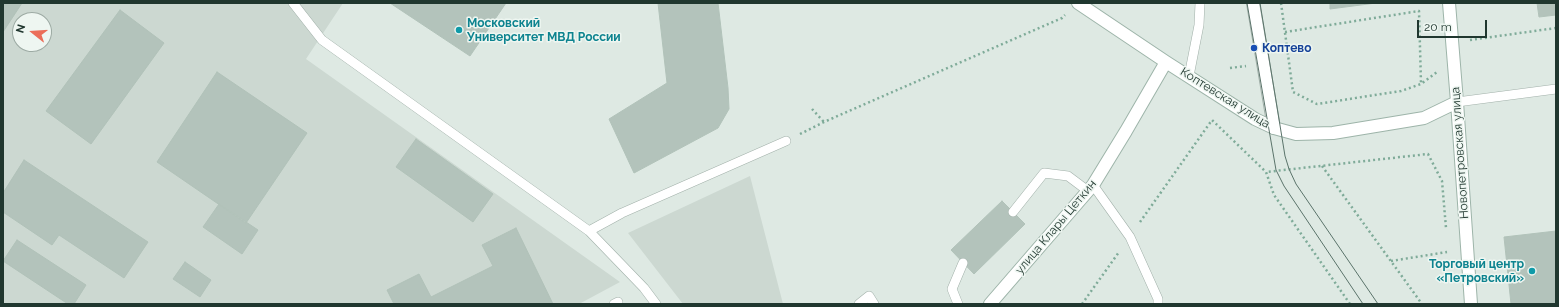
<!DOCTYPE html>
<meta charset="utf-8">
<style>
body{margin:0}
#map{position:relative;width:1559px;height:307px;overflow:hidden;background:#dee9e3;font-family:Raleway,sans-serif}
canvas{display:block}
.frame{position:absolute;inset:0;border:4px solid #20372f;pointer-events:none}
.north{position:absolute;left:12px;top:12px;width:40px;height:40px;box-sizing:border-box;background:#eef6f1;border:1px solid #9caaa3;border-radius:50%;rotate:287deg;font-size:11px;font-weight:700;line-height:16px;text-align:center;color:#20372f}
.north::after{content:'';display:block;margin:auto;width:14px;height:18px;background:#eb6e59;clip-path:polygon(50% 0,100% 100%,50% 72%,0 100%)}
.scale{position:absolute;left:1417px;top:20px;width:70px;height:18px;box-sizing:border-box;border:2px solid #20372f;border-top:0;padding-left:5px;font-size:12px;line-height:14px;white-space:nowrap;color:#20372f;-webkit-text-stroke:3px #eef6f1;paint-order:stroke}
</style>
<div id="map">
<canvas width="1559" height="307"></canvas>
<div class="frame"></div>
<div class="north">N</div>
<div class="scale">20 m</div>
</div>
<script>
const ctx = document.querySelector('canvas').getContext('2d');
ctx.lineJoin = 'round';
function fillPath(path, color) { ctx.fillStyle = color; ctx.fill(path, 'evenodd'); }
const shape = rows => new Path2D(rows.map(r => 'M' + r).join(''));
function trace(path, color, width, dash) { ctx.strokeStyle = color; ctx.lineWidth = width; ctx.lineCap = dash ? 'butt' : 'round'; ctx.setLineDash(dash || []); ctx.stroke(path); }
function write(font, color, halo, rows, align = 'center') {
  ctx.font = font + ' Raleway,sans-serif'; ctx.lineWidth = 3; ctx.setLineDash([]); ctx.textBaseline = 'middle'; ctx.strokeStyle = halo; ctx.fillStyle = color; for (const [text, x, y, turn = 0] of rows) {
    ctx.save(); ctx.translate(x, y); ctx.rotate((+turn || 0) * Math.PI / 180); ctx.textAlign = isNaN(turn) ? turn : align; if (halo) ctx.strokeText(text, 0, 0); ctx.fillText(text, 0, 0); ctx.restore();
  }
}
const built = shape([
 [3,3,343,3,306,59,620,282,579,304,3,304],
 [20,20,44,20,44,44,20,44],
 [750,176,783,304,683,304,628,233]
]);
const building = shape([
 [3,3,22,3,3,32,3,3],
 [390,3,506,3,470,56,390,3],
 [658,3,718,3,728,88,729,109,718,128,634,173,609,119,667,83,658,3],
 [1330,3,1376,3,1330,9,1330,3],
 [1537,3,1556,3,1556,15,1539,17,1537,3],
 [120,10,164,43,91,144,46,111,120,10],
 [217,72,307,133,246,223,157,162,217,72],
 [416,139,493,194,473,222,396,167,416,139],
 [24,160,148,242,124,278,59,235,52,245,3,212,3,193,24,160],
 [1002,201,1025,224,974,274,951,250,1002,201],
 [219,204,258,230,242,254,203,227,219,204],
 [516,228,553,304,394,304,387,290,419,274,431,297,493,266,482,245,516,228],
 [1556,231,1556,304,1511,304,1504,237,1556,231],
 [17,240,86,285,74,304,68,304,3,261,17,240],
 [185,262,211,280,200,297,173,279,185,262]
]);
const path = shape([
 [1281,3,1293,92,1317,104,1401,91,1421,84,1437,72],
 [1285,32,1419,11,1421,83],
 [1470,40,1556,28],
 [1230,68,1246,66],
 [812,109,824,122],
 [800,134,824,122,1062,18,1065,15],
 [1322,166,1422,304],
 [1140,222,1212,120,1266,172],
 [1391,261,1447,252],
 [1082,304,1119,252],
 [1350,304,1274,195,1266,172,1428,154,1442,181,1446,228]
]);
const lane = shape([
 [293,3,322,40,589,231,644,288,656,304],
 [1189,76,1199,25,1200,3],
 [1457,102,1556,89],
 [1093,185,1130,237,1158,299,1158,304],
 [1013,212,1044,173,1068,176,1088,191],
 [589,231,622,213,786,141],
 [614,304,618,302],
 [859,304,869,296,874,304],
 [958,304,952,289,963,263]
]);
const street = shape([
 [1253,3,1274,128]
]);
const secondary = shape([
 [1078,3,1166,62,1255,119,1274,128,1296,134,1333,133,1424,118,1457,102],
 [1449,3,1457,102,1471,304],
 [990,304,1093,185,1126,131,1166,62]
]);
const tram = shape([
 [1247,3,1276,170,1284,186,1363,304],
 [1260,3,1285,156,1289,169,1296,184,1378,304]
]);
const markers = [
 [459,30,4,"#0f9aa8"],
 [1254,48,4,"#1a4fb4"],
 [1532,271,4,"#0f9aa8"]
];
const cultureNames = [
 ["Московский",467,23],
 ["Университет МВД России",467,37],
 ["Торговый центр",1524,264,"right"],
 ["«Петровский»",1524,278,"right"]
];
const transitNames = [
 ["Коптево",1262,48]
];
const streetNames = [
 ["Коптевская улица",1225,98,32],
 ["Новопетровская улица",1460,153,-94],
 ["улица Клары Цеткин",1056,227,-50]
];
fillPath(built, '#ccd8d1');
fillPath(building, '#b3c3bb');
trace(building, '#b1c2b9', 1);
trace(lane, '#a1b0a9', 10);
trace(street, '#a1b0a9', 14);
trace(secondary, '#9db4a9', 14);
trace(path, '#7fab99', 2.5, [2, 3]);
trace(lane, '#fff', 9);
trace(street, '#fff', 12);
trace(secondary, '#fff', 12);
trace(tram, '#5a736a', 1);
for (const [x, y, r, color] of markers) { const dot = new Path2D(); dot.arc(x, y, r, 0, 2 * Math.PI); ctx.fillStyle = color; ctx.fill(dot); trace(dot, '#eef6f1', 1.5); }
write('bold 12px', '#0d838f', '#eef6f1', cultureNames, 'left');
write('bold 12px', '#164399', '#eef6f1', transitNames, 'left');
write('12px', '#20372f', '#eef6f1', streetNames);
</script>
